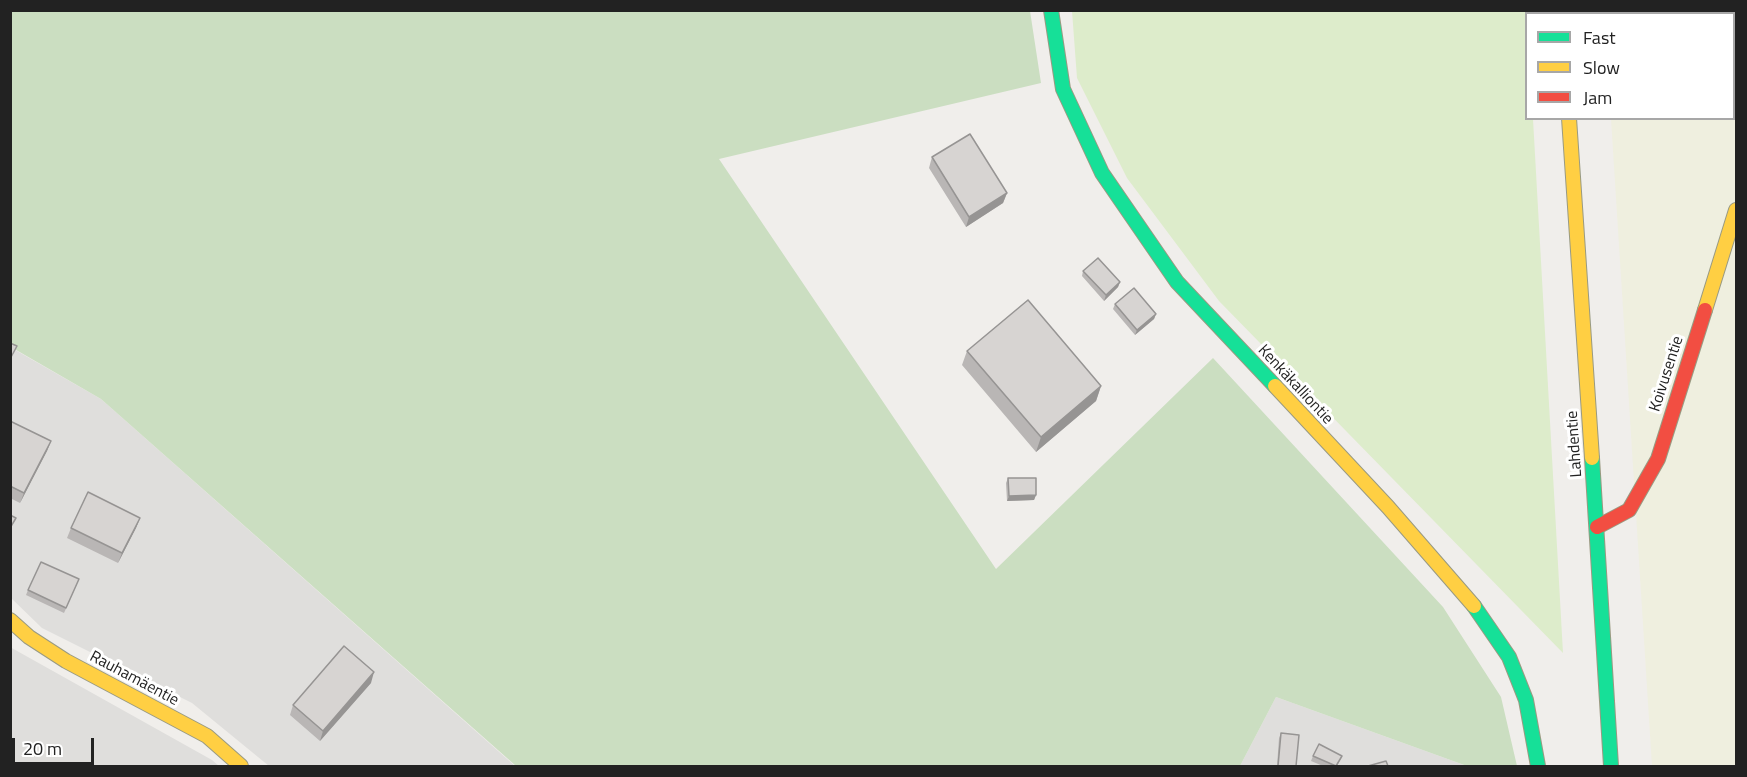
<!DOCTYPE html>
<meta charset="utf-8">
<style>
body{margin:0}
#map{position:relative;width:1747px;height:777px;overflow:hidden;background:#f0eeeb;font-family:"Titillium Web",sans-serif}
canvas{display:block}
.frame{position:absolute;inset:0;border:12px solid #222;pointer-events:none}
.legend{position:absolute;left:1525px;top:12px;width:210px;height:108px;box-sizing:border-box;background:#fff;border:2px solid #a7a7a7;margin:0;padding:8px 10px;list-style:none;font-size:18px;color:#222}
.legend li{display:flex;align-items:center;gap:12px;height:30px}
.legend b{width:30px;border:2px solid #a7a7a7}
.scale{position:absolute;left:12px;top:738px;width:82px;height:27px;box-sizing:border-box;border:3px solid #222;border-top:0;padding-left:8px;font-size:18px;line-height:21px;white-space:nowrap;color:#222;-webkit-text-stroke:4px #fff;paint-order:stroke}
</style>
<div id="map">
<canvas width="1747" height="777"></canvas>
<div class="frame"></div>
<ul class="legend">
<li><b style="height:8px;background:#16e098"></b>Fast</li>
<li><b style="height:8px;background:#ffcf43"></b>Slow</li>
<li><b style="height:8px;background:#f24e42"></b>Jam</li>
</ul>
<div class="scale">20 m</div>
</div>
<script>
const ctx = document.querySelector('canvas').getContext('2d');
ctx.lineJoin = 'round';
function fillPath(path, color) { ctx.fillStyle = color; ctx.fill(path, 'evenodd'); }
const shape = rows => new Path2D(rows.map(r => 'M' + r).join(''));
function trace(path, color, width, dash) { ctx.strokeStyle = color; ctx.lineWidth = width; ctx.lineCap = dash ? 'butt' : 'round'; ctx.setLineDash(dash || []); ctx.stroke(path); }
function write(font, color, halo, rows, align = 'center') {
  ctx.font = font + ' "Titillium Web",sans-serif'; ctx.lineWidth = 6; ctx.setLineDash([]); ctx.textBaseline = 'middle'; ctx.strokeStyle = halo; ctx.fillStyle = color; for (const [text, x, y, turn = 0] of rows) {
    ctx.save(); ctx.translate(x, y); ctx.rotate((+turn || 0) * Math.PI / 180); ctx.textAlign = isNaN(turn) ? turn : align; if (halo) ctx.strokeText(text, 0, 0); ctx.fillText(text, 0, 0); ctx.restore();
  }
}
const residential = shape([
 [10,347,101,399,515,766,269,766,192,703,42,628,11,598],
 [10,647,212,760,219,766,11,766],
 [1276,697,1467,766,1240,766]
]);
const farmland = shape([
 [1605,11,1736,11,1736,766,1652,766,1611,119,1734,118,1734,14,1605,14]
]);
const grass = shape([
 [1072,11,1527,11,1526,118,1533,119,1563,653,1219,301,1127,178,1077,78]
]);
const forest = shape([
 [11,11,1030,11,1041,83,719,159,996,569,1213,358,1443,607,1501,697,1517,766,1467,766,1276,697,1240,766,516,766,101,399,11,347]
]);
const fast = shape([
 [1051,10,1063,89,1102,173,1177,282,1275,386],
 [1561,10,1561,14],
 [1592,458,1611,766],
 [1474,606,1509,657,1526,700,1538,766]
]);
const slow = shape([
 [1569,118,1592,458],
 [1705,310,1736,210],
 [1275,386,1388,507,1474,606],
 [10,620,29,637,66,661,207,736,241,766]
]);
const jam = shape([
 [1597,527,1629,510,1658,459,1705,310]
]);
const wall = shape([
 [932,157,1007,193,1003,203,966,227,929,168],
 [1083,271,1120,282,1118,287,1104,301,1082,276],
 [1115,304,1156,314,1154,319,1135,335,1113,309],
 [967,351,1101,386,1096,401,1036,452,962,365],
 [10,421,51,441,47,451,20,503,10,498],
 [1008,478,1036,495,1034,500,1007,501,1006,483],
 [140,518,136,528,118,563,67,538,71,528],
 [77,584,64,613,26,595,28,590],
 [371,683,320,741,290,715,293,705],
 [1281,733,1296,766,1277,766,1279,738],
 [1313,756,1342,756,1337,766,1323,766,1311,761]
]);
const shadedWall = shape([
 [1007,193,1003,203,966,227,969,217],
 [1120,282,1118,287,1104,301,1106,295],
 [1156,314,1154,319,1135,335,1137,330],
 [1101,386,1096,401,1036,452,1041,437],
 [51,441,47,451,20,503,24,493],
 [1036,495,1034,500,1007,501,1009,496],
 [140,518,136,528,118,563,122,553],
 [374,672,371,683,320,741,323,731]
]);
const building = shape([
 [970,134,1007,193,969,217,932,157,970,134],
 [1098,258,1120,282,1106,295,1083,271,1098,258],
 [1134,288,1156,314,1137,330,1115,304,1134,288],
 [1028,300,1101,386,1041,437,967,351,1028,300],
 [10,343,17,346,10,359,10,343],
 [10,421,51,441,24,493,10,486,10,421],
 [1008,478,1036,478,1036,495,1009,496,1008,478],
 [88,492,140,518,122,553,71,528,88,492],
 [10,515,16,518,10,528,10,515],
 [41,562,79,579,66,608,28,590,41,562],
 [344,646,374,672,323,731,293,705,344,646],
 [1281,733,1299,735,1296,766,1278,766,1281,733],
 [1319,744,1342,756,1336,766,1313,756,1319,744],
 [1386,761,1388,766,1368,766,1386,761]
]);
const streetNames = [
 ["Koivusentie",1667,374,-72],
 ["Kenkäkalliontie",1295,385,47],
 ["Lahdentie",1575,444,-94],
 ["Rauhamäentie",134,679,28]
];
fillPath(residential, '#dfdedc');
fillPath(farmland, '#efefdf');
fillPath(grass, '#ddeccb');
fillPath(forest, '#cbdec1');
trace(fast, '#999a82', 16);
trace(slow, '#999a82', 16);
trace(jam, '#999a82', 16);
trace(fast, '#16e098', 14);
trace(slow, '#ffcf43', 14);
trace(jam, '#f24e42', 14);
fillPath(wall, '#b9b6b5');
fillPath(shadedWall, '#969493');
fillPath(building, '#d7d4d2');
trace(building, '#969493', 1.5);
write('16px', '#222', '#fff', streetNames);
</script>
